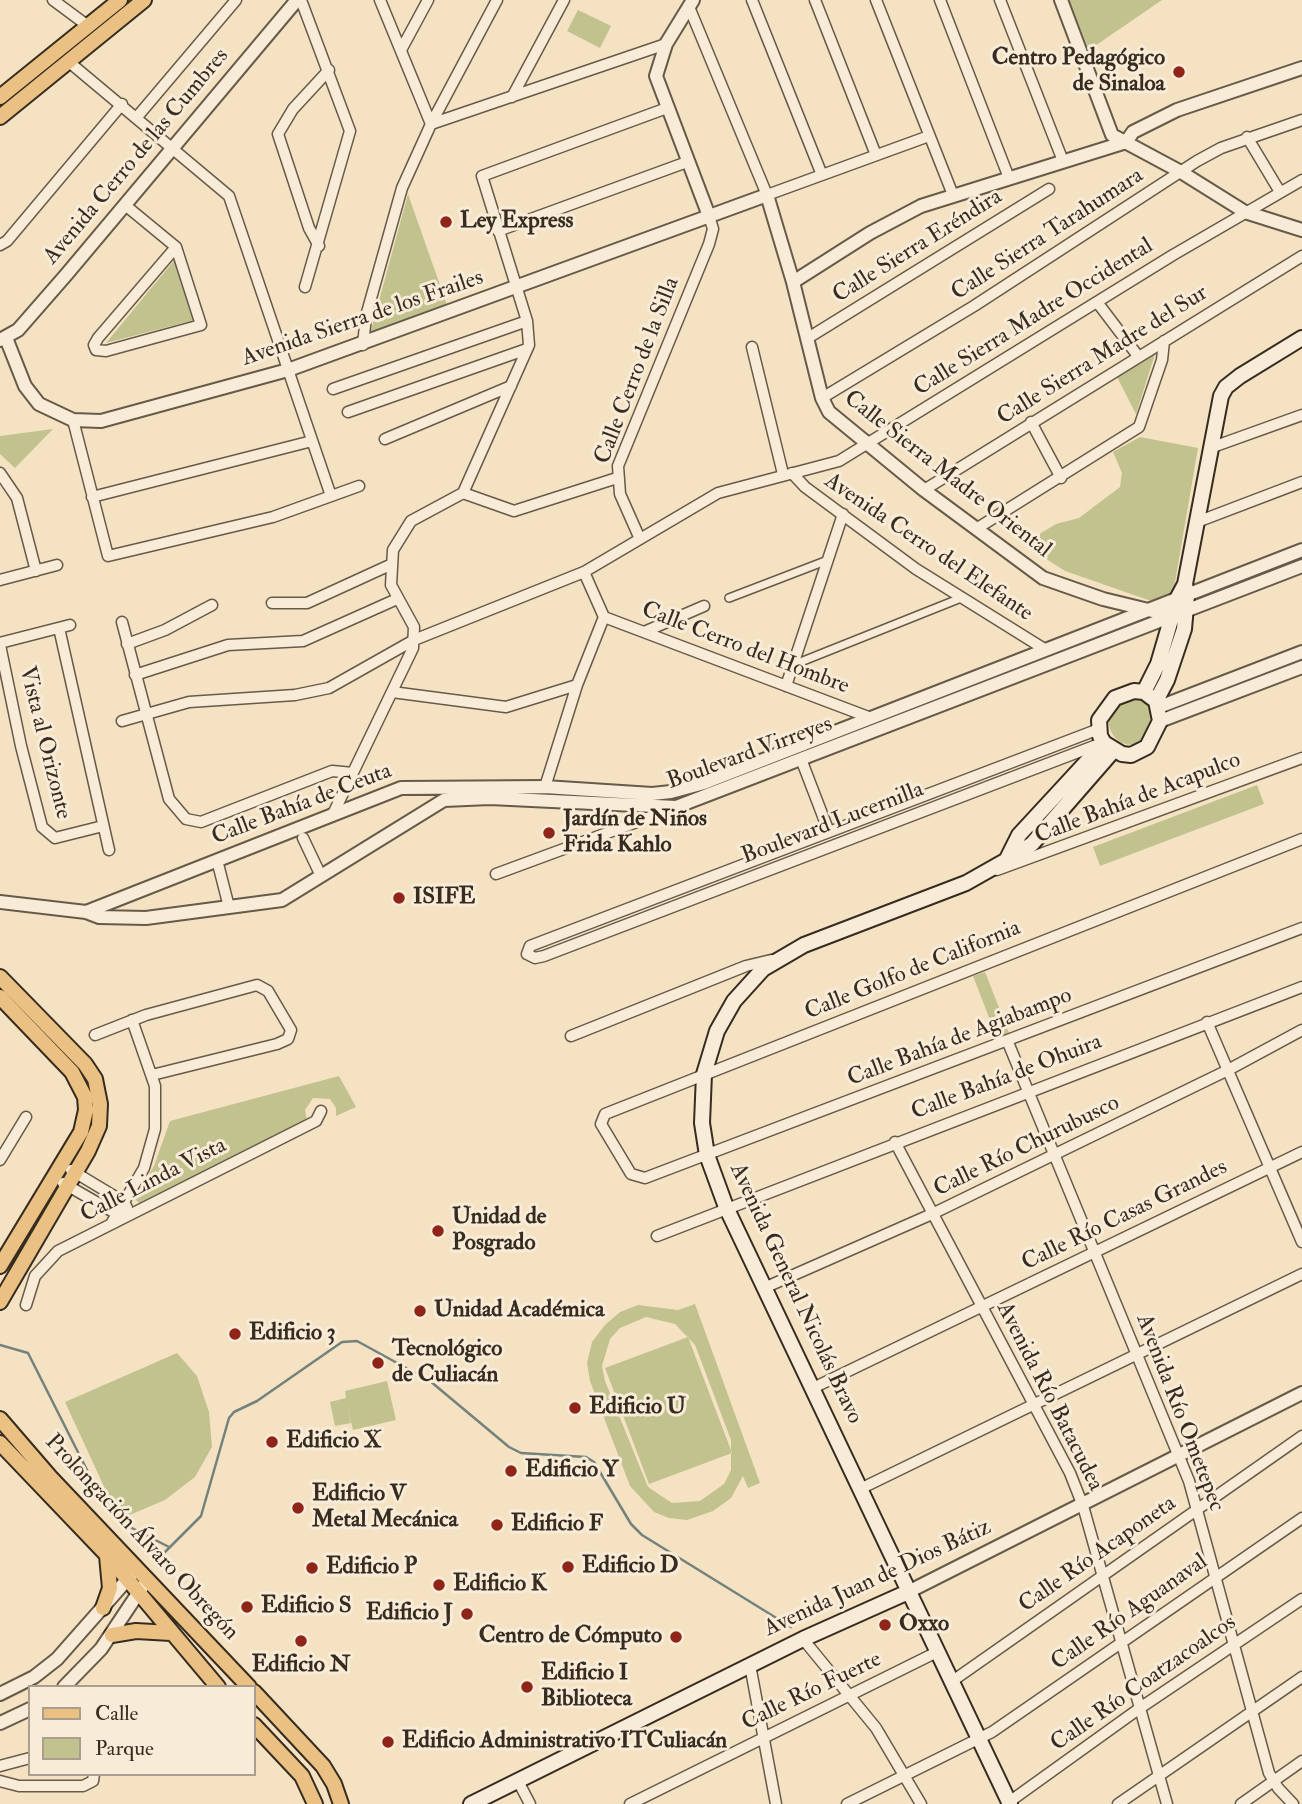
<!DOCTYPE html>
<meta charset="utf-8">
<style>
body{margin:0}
#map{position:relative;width:1302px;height:1804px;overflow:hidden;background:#f5e2c3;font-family:"IM FELL Double Pica",serif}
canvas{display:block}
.legend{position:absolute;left:28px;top:1685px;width:228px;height:91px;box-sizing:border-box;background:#f8ecd8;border:2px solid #aa9f8e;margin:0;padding:9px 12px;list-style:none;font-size:21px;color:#362c20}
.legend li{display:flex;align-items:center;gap:14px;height:35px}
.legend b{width:35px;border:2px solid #aa9f8e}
</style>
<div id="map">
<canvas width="1302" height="1804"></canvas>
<ul class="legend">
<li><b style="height:9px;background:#eac182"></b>Calle</li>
<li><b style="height:19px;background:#c2c28f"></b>Parque</li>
</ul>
</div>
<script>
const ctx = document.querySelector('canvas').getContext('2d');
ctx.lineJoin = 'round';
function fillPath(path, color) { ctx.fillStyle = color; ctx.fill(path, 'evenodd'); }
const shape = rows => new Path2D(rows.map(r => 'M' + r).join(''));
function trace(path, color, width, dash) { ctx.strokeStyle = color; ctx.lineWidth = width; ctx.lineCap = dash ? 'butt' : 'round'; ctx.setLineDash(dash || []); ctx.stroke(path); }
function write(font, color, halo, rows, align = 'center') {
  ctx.font = font + ' "IM FELL Double Pica",serif'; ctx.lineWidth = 6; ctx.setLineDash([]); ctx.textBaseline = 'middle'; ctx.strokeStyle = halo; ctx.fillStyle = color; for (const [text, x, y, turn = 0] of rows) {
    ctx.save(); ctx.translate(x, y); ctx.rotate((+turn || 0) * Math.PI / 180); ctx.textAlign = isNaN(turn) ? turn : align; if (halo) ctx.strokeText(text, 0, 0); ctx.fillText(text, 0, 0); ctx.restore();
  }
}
const green = shape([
 [1069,0,1162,0,1089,50],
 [578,10,611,26,600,48,567,31],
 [408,194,447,305,370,334],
 [176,258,198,319,106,343],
 [1155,354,1136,414,1117,377],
 [53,429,15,468,0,454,0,436],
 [1140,437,1198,448,1173,594,1154,602,1065,571,1023,544,1056,524,1079,518,1120,487,1122,473,1113,452],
 '1109 722a23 23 0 1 1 46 0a23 23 0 1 1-46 0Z',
 [1257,785,1264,804,1100,866,1093,847],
 [985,972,1009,1033,997,1038,973,976],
 [339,1076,356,1107,336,1116,336,1108,330,1099,313,1098,305,1110,307,1120,139,1203,135,1199,154,1166,170,1121],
 [695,1304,760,1483,748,1488,743,1476,731,1498,713,1511,687,1520,669,1518,654,1512,630,1486,590,1381,587,1363,592,1342,605,1325,620,1312,638,1305,678,1310],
 [646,1317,675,1324,695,1345,731,1440,731,1470,724,1484,700,1501,672,1503,648,1487,605,1381,602,1366,610,1339,620,1328],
 [688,1337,732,1453,649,1484,605,1368],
 [177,1353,197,1376,209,1412,212,1447,195,1477,165,1500,125,1517,113,1506,65,1402],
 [387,1381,396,1420,353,1430,347,1404,351,1423,335,1426,330,1402,346,1398,345,1391]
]);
const stream = shape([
 [0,1345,28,1353,90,1476,126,1525,169,1547],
 [158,1559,201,1516,229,1418,234,1412,257,1401,342,1342,357,1341,430,1381,509,1447,521,1453,586,1457,594,1462,631,1524,642,1535,791,1627]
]);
const pedestrian = shape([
 [729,598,828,560],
 [793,665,961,598]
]);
const minor = shape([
 [53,0,88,26],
 [301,0,350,131,305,287],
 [380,0,431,124],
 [752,0,822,175],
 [815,0,876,155],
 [876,0,953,195],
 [940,0,1009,178],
 [1000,0,1063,161],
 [689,7,767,195,929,136],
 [401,50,428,0],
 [69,62,229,196,331,496],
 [512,97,564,0],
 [137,117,236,0],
 [431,124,666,44],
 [1247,137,1280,192],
 [125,205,176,247],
 [498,231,687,162],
 [0,245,7,241,122,104],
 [319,246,309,228,278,134,293,109,329,70],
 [176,247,201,325,106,351,96,350,94,345,98,338,176,247],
 [1097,302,1138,356],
 [808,338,1049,189],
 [363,345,366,316,402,188,431,124,497,0],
 [752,347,783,474],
 [333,389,527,321],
 [822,398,974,306,1197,161,1221,148,1302,120],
 [348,412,527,349],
 [73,420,108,556,273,517,359,486],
 [1031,422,1061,478],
 [385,439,511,386],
 [1210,448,1302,415],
 [0,473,17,498,36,571],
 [792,473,805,487,916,569,1046,650],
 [924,490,1302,256],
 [463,493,514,511,617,478],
 [92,497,312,441],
 [1197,522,1302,482],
 [976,529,1139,427,1162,360,1164,341],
 [640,539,620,494,618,466,709,244,713,229,709,216],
 [584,572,604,617],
 [0,580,57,565],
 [272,603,307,603,390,565],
 [604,617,871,718],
 [122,622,169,799,186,819,201,822,332,771,353,773],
 [59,628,109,850],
 [644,632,704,606],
 [0,643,70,625],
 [127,644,165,630,212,605],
 [0,645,21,746,42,827,55,838,103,826],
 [135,675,228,645,303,641,397,599],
 [786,686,843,514],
 [392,692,506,707,577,685],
 [122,721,189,702,295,695,329,688,414,640,584,572,718,493,839,461,1173,255,1302,180],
 [1099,729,530,946,527,954,535,958,544,956,1102,743],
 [801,759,829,832],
 [545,787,577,685,604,617],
 [333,814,413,648,414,627,391,585,393,550,411,521,463,493,529,345,527,321,482,176,667,108],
 [303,838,321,876],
 [1302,839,605,1114,601,1124,631,1174,645,1178,1302,928],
 [217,860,229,907],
 [997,870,1302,758],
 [496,874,672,809],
 [1207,1022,1302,1242],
 [95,1035,146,1015,257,985,268,991,291,1030,288,1039,277,1044,152,1075],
 [571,1036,746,966,771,960],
 [1007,1040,1189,1481,1269,1773,1278,1788,1293,1804],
 [895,1142,1070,1473,1083,1506,1167,1804],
 [0,1160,26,1117],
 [71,1170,124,1202,127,1208],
 [63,1183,117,1214,124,1215],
 [111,1224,144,1168,155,1129,155,1086,132,1020],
 [657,1236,1302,987],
 [764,1288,932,1214,1228,1070,1302,1030],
 [26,1305,35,1276,58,1251,316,1121,321,1111],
 [813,1388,1302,1152],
 [860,1489,1302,1274],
 [803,1639,876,1728,921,1804],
 [750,1665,776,1804],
 [951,1682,1302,1436],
 [0,1766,30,1758],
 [0,1781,19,1786,83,1786,93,1781,94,1774],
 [518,1781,530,1804],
 [1009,1802,1140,1708,1302,1599],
 [630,1804,937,1652],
 [847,1804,992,1732,1302,1518],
 [1118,1804,1302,1677],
 [1241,1804,1302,1761]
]);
const tertiary = shape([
 [693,0,666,44,656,76,709,216],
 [1061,0,1112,135,1181,172,1245,212,1302,230],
 [793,282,870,233,921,206,1126,142,1133,132,1177,110,1302,68],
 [6,338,25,386,39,404,73,420,101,421,288,370,767,195,793,282,822,398,829,412,924,490,1043,578,1103,599,1173,616],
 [0,340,18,330,66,275,297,0],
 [1159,707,1302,652],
 [1160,721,1302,667],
 [0,902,86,912,401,788,545,787,652,794,671,792,704,783,1302,550],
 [86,912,99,917,146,918,282,900,444,800,490,798,676,807,1302,566],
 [908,1592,1302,1393],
 [64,1687,101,1649,143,1586],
 [0,1694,34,1677,57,1659,133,1573],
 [0,1723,30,1709]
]);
const secondary = shape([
 [1134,691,1144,692,1156,701,1160,721,1147,747,1131,755,1122,754,1104,743,1100,736,1099,720,1115,698,1134,691],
 [1144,692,1158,664,1177,599,1185,584,1221,396,1226,387,1240,376,1302,338],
 [1156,701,1167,680,1184,629,1187,595,1185,584],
 [1008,857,1019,835,1104,743],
 [471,1804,803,1639,908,1592],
 [1010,1804,726,1207,707,1155,702,1123,704,1074,717,1031,734,1001,763,969,804,945,966,883,1019,853,1032,844,1113,751]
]);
const primary = shape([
 [0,97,120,0],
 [0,117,144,0],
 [0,977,85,1064,95,1079,100,1104,99,1126,88,1151,0,1302],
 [0,997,72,1072,85,1097,86,1110,81,1132,0,1266],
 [0,1419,50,1477,249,1687],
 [0,1443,107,1555,218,1687],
 [103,1608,110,1588,107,1556],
 [112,1635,136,1631,171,1633],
 [254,1692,323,1766,334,1784,341,1804],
 [254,1725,302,1776,315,1804]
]);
const markers = [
 [1179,72,7,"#8f2418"],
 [446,222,7,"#8f2418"],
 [549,833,7,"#8f2418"],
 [399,898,7,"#8f2418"],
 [438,1231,7,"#8f2418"],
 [420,1311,7,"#8f2418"],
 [235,1334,7,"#8f2418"],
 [378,1363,7,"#8f2418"],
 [575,1408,7,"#8f2418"],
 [272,1442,7,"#8f2418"],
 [511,1471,7,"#8f2418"],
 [298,1508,7,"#8f2418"],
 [497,1525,7,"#8f2418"],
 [568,1567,7,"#8f2418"],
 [312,1568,7,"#8f2418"],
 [439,1585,7,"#8f2418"],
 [247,1607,7,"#8f2418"],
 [467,1614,7,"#8f2418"],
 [885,1625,7,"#8f2418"],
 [676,1637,7,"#8f2418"],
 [301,1641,7,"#8f2418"],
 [527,1687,7,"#8f2418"],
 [388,1742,7,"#8f2418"]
];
const poiNames = [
 ["Centro Pedagógico",1165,59,"right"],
 ["de Sinaloa",1165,85,"right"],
 ["Ley Express",460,222],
 ["Jardín de Niños",563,820],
 ["Frida Kahlo",563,846],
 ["ISIFE",413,898],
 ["Unidad de",452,1218],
 ["Posgrado",452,1244],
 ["Unidad Académica",434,1311],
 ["Edificio 3",249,1334],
 ["Tecnológico",392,1350],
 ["de Culiacán",392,1376],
 ["Edificio U",589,1408],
 ["Edificio X",286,1442],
 ["Edificio Y",525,1471],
 ["Edificio V",312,1495],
 ["Metal Mecánica",312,1521],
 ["Edificio F",511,1525],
 ["Edificio D",582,1567],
 ["Edificio P",326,1568],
 ["Edificio K",453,1585],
 ["Edificio S",261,1607],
 ["Edificio J",453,1614,"right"],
 ["Oxxo",899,1625],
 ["Centro de Cómputo",662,1637,"right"],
 ["Edificio N",301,1666,"center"],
 ["Edificio I",541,1674],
 ["Biblioteca",541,1700],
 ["Edificio Administrativo ITCuliacán",402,1742]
];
const streetNames = [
 ["Avenida Cerro de las Cumbres",137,157,-50],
 ["Calle Sierra Tarahumara",1048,235,-33],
 ["Calle Sierra Eréndira",918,247,-32],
 ["Calle Sierra Madre Occidental",1034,318,-32],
 ["Avenida Sierra de los Frailes",363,319,-19],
 ["Calle Sierra Madre del Sur",1103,356,-32],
 ["Calle Cerro de la Silla",638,371,-69],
 ["Calle Sierra Madre Oriental",947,475,38],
 ["Avenida Cerro del Elefante",928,548,34],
 ["Calle Cerro del Hombre",745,649,21],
 ["Vista al Orizonte",44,743,76],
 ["Boulevard Virreyes",750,754,-20],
 ["Calle Bahía de Acapulco",1138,799,-21],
 ["Calle Bahía de Ceuta",302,805,-21],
 ["Boulevard Lucernilla",833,824,-21],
 ["Calle Golfo de California",913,971,-22],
 ["Calle Bahía de Agiabampo",960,1038,-21],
 ["Calle Bahía de Ohuira",1007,1078,-21],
 ["Calle Río Churubusco",1027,1147,-26],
 ["Calle Linda Vista",154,1181,-27],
 ["Calle Río Casas Grandes",1125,1216,-26],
 ["Avenida General Nicolás Bravo",795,1294,65],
 ["Avenida Río Batacudea",1049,1397,63],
 ["Avenida Río Ometepec",1179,1413,69],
 ["Prolongación Álvaro Obregón",141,1538,47],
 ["Calle Río Acaponeta",1098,1555,-35],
 ["Avenida Juan de Dios Bátiz",878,1579,-25],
 ["Calle Río Aguanaval",1130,1613,-35],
 ["Calle Río Coatzacoalcos",1144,1684,-35],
 ["Calle Río Fuerte",812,1692,-26]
];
fillPath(green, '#c2c28f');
trace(stream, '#74827c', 2.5);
trace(pedestrian, '#665a49', 10);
trace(minor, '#665a49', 13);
trace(tertiary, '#665a49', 16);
trace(secondary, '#362c20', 18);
trace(primary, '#362c20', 18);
trace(pedestrian, '#f8ecd8', 7);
trace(minor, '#f8ecd8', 10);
trace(tertiary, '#f8ecd8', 12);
trace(secondary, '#f8ecd8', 14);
trace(primary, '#eac182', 14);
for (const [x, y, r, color] of markers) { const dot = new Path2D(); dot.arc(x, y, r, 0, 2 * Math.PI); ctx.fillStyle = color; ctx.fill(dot); trace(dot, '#f8ecd8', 2.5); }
write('bold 23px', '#362c20', '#f8ecd8', poiNames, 'left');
write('23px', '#362c20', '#f8ecd8', streetNames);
</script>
